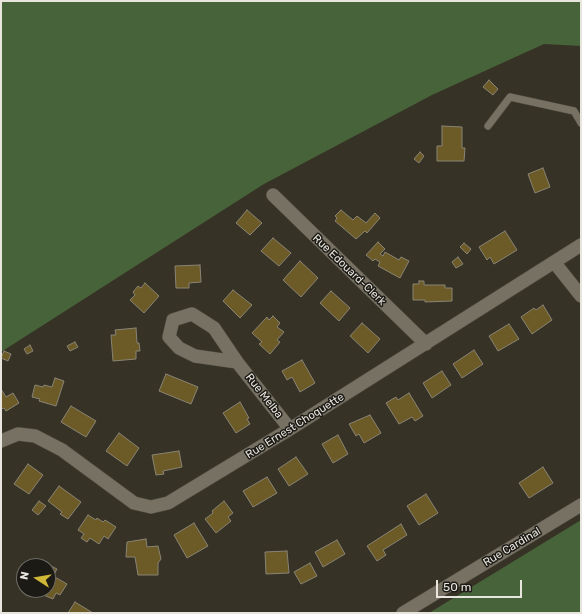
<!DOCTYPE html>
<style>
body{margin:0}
#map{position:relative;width:582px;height:614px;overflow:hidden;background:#373226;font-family:Rubik,sans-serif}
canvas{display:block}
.frame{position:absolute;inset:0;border:2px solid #e7e5dd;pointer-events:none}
.north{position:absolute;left:16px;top:558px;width:40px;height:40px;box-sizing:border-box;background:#1c1a15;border:1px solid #6d6b65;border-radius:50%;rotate:282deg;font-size:11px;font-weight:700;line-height:16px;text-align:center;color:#e7e5dd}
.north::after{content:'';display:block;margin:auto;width:14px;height:18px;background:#cfb837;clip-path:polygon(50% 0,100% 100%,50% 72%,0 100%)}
.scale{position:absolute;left:436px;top:580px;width:86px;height:18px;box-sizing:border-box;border:2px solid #e7e5dd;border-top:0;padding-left:5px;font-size:12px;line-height:14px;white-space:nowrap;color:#e7e5dd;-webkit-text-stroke:3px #1c1a15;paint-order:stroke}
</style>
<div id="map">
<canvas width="582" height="614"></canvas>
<div class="frame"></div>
<div class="north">N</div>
<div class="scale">50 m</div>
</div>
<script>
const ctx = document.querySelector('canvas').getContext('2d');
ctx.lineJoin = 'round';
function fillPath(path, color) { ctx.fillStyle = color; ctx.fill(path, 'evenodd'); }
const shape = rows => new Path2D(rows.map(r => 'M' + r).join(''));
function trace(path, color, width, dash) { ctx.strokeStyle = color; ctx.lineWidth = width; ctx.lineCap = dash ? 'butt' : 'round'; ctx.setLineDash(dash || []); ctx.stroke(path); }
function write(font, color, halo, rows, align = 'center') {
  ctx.font = font + ' Rubik,sans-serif'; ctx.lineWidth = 3; ctx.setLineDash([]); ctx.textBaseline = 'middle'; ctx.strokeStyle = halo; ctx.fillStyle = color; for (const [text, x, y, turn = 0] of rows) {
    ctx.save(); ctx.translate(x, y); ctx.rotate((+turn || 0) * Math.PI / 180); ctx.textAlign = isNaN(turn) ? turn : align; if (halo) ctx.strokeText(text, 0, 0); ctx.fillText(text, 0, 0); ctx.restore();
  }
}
const forest = shape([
 [1,1,581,1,581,46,544,44,432,95,264,184,1,352],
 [581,520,581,613,429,613]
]);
const building = shape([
 [489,80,498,89,493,95,483,87,489,80],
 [442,126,462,127,462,148,465,148,464,161,437,161,437,146,442,146,442,126],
 [420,152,424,156,419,163,414,159,420,152],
 [543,168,550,187,535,193,528,174,543,168],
 [247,210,262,223,250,235,236,223,247,210],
 [341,210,353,220,357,216,366,223,375,213,380,218,367,233,365,231,356,239,335,221,337,218,335,216,341,210],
 [505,231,517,250,494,264,490,257,487,260,479,247,505,231],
 [273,238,291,253,279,266,261,251,273,238],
 [378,242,385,249,380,254,383,256,385,252,399,260,401,257,409,261,400,278,378,266,380,262,375,259,373,261,366,255,378,242],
 [464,243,471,249,467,254,460,247,464,243],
 [458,257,463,264,456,268,452,262,458,257],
 [300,261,318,278,301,297,283,280,300,261],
 [200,265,201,282,189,283,189,288,176,288,175,266,200,265],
 [419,281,424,281,424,285,445,285,445,288,452,288,452,301,425,302,425,300,413,300,413,284,419,284,419,281],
 [145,283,159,296,144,313,130,300,135,295,133,292,138,286,141,288,145,283],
 [233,290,252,305,240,318,223,301,233,290],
 [331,291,350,308,339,321,320,303,331,291],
 [543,305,552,320,532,334,521,317,534,308,536,310,543,305],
 [273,316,280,323,277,327,284,332,277,340,280,342,270,354,259,344,262,342,252,333,267,317,269,320,273,316],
 [362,323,380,339,368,353,350,336,362,323],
 [509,324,519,339,498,351,489,336,509,324],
 [136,328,137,343,139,343,140,351,136,351,136,359,113,361,111,335,116,335,115,330,136,328],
 [75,342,78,347,70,351,67,346,75,342],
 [30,345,33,351,27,354,24,349,30,345],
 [474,350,483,364,462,378,453,364,474,350],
 [4,351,11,354,8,361,1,358,4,351],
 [302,360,315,383,300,392,292,377,287,380,282,371,302,360],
 [442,371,451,385,432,398,423,383,442,371],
 [166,374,198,387,191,404,159,391,166,374],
 [55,378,64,381,56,406,39,401,40,399,32,397,35,385,43,387,44,385,52,387,55,378],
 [1,389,6,397,13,393,19,403,6,411,4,408,1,409,1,389],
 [409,393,423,416,415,421,412,417,399,424,386,403,396,397,398,400,409,393],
 [240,402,249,418,247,419,250,424,236,433,223,413,240,402],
 [71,406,96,421,86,437,61,422,71,406],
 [370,415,381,433,364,443,359,434,356,436,349,424,370,415],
 [119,433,139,448,127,466,106,451,119,433],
 [338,435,348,454,333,463,322,444,338,435],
 [179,451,182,467,163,471,164,474,156,475,152,455,179,451],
 [296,457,308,474,289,486,278,469,296,457],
 [28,464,43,475,29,494,14,484,28,464],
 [543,467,553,483,529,498,519,483,543,467],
 [267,477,277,493,253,507,243,491,267,477],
 [59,486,81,502,68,519,60,514,62,512,48,501,59,486],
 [426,494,438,513,419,525,407,506,426,494],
 [39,501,46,506,38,515,32,510,39,501],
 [224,501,233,513,228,517,231,521,216,533,205,519,213,513,212,511,224,501],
 [88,515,96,520,97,518,103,522,105,520,116,527,108,539,104,536,99,544,90,538,87,542,81,538,84,534,78,530,88,515],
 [194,523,208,546,187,558,174,535,194,523],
 [401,524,407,535,383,550,386,555,377,561,367,546,401,524],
 [146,539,147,547,158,546,161,559,158,563,158,575,138,575,135,557,126,557,127,542,146,539],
 [337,540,345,554,323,567,315,552,337,540],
 [287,551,289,573,266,574,265,552,287,551],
 [310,563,317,576,301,584,294,572,310,563],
 [49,565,57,569,53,576,67,584,60,595,56,593,53,599,34,591,48,590,49,565],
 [75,602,93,613,68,613,75,602]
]);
const service = shape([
 [488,126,510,97,574,111,581,123]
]);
const minor = shape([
 [273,195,426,344],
 [554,262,581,296],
 [237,362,195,356,179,348,169,337,173,320,192,314,214,328,237,362,290,429],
 [1,441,18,434,35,436,62,450,134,503,151,507,168,503,290,429,581,245],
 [403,613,581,505]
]);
const streetNames = [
 ["Rue Edouard-Clerk",349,270,44],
 ["Rue Melba",264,396,52],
 ["Rue Ernest Choquette",295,426,-32],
 ["Rue Cardinal",512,547,-31]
];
fillPath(forest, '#476339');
fillPath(building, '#6c5b27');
trace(building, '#898475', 1);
trace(service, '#524f44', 8);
trace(minor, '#524f44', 14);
trace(service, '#767163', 7);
trace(minor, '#767163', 13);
write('11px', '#e7e5dd', '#1c1a15', streetNames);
</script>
